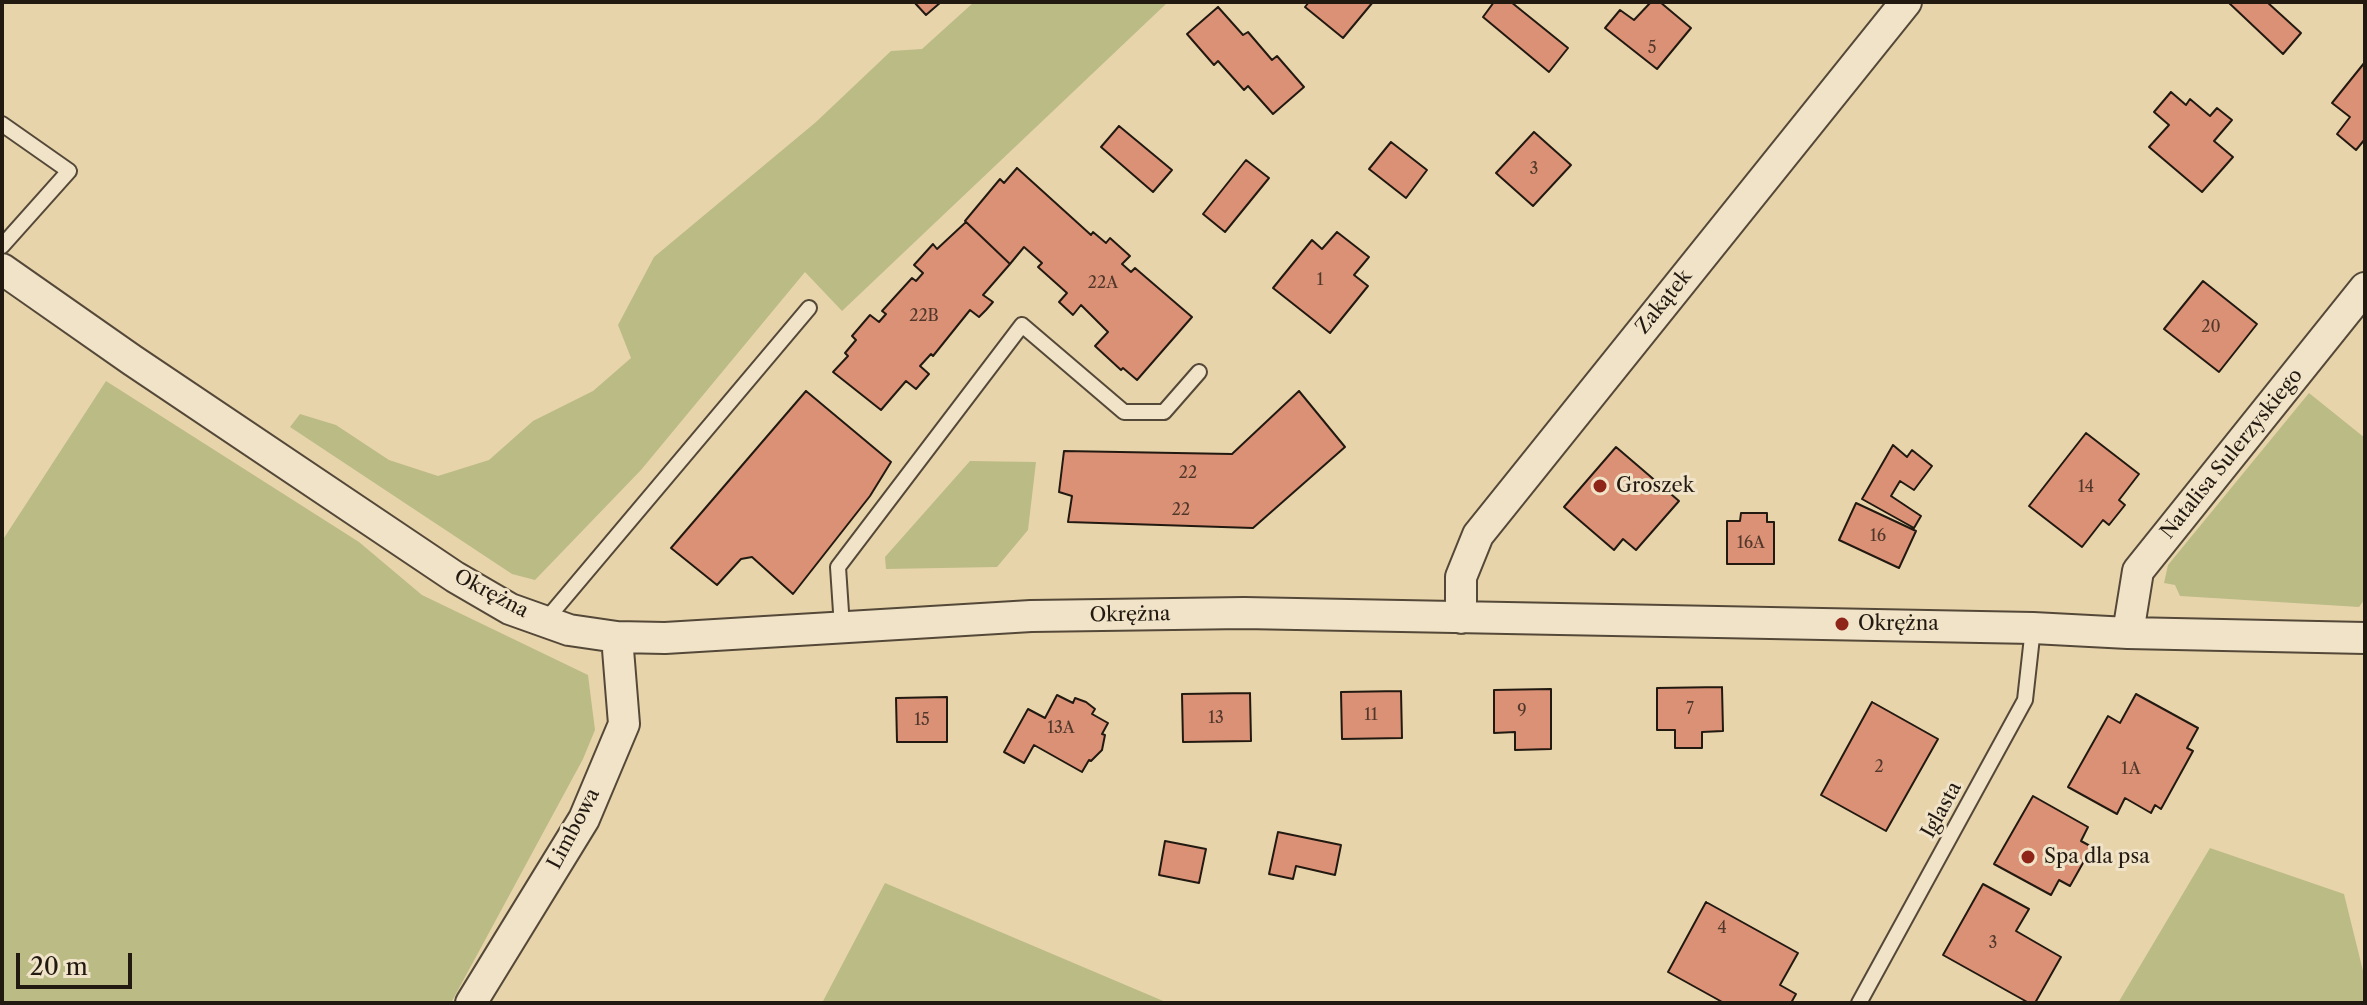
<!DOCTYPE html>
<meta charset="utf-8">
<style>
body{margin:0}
#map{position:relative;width:2367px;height:1005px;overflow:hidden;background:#e8d4ab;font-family:"Libre Caslon Text",serif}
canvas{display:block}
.frame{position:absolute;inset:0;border:4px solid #221911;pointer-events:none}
.scale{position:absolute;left:16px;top:953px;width:116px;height:36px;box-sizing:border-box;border:4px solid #221911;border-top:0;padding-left:10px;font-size:24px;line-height:28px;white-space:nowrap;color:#221911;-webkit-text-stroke:6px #f0e3c8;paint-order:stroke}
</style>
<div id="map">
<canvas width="2367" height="1005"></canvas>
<div class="frame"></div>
<div class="scale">20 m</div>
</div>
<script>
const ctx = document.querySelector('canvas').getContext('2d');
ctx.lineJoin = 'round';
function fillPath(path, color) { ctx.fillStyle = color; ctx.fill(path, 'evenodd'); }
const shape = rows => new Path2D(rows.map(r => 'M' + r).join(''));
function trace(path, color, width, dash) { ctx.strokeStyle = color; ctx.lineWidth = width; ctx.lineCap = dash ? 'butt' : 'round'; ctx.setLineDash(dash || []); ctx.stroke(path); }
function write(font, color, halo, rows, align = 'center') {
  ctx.font = font + ' "Libre Caslon Text",serif'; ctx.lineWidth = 6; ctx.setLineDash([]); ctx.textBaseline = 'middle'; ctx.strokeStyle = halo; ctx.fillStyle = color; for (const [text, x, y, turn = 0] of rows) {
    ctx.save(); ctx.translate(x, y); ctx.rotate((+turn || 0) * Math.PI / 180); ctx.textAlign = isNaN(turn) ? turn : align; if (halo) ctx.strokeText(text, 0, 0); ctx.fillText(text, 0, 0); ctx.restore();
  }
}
const green = shape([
 [974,2,1168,2,842,311,805,272,641,470,535,580,512,574,290,427,300,414,336,425,389,460,438,476,489,460,533,421,593,391,631,358,618,325,654,257,816,122,891,51,922,49],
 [106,381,359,542,422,595,588,675,595,730,583,759,451,1003,2,1003,2,541],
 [2309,393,2365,438,2365,599,2359,607,2180,596,2175,585,2164,583,2168,565],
 [970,461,1036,462,1028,530,997,567,886,569,885,557],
 [2210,848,2344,894,2365,979,2365,1003,2118,1003],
 [885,883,1168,1003,822,1003]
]);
const building = shape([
 [914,2,941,2,926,15,914,2],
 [1309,2,1373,2,1343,38,1305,7,1309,2],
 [1494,2,1511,2,1568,48,1549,72,1483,17,1494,2],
 [1651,2,1660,2,1691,28,1657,69,1605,28,1620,10,1634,20,1651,2],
 [2228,2,2267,2,2301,33,2283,54,2228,2],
 [1218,7,1243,35,1248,32,1272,60,1277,56,1304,87,1273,114,1248,86,1244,90,1218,61,1214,65,1187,34,1218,7],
 [2365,62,2365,139,2356,150,2337,134,2350,117,2332,103,2365,62],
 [2171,92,2186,105,2190,99,2210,116,2217,108,2232,120,2214,141,2233,157,2202,192,2149,147,2169,125,2154,112,2171,92],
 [1119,126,1172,170,1153,192,1101,147,1119,126],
 [1534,132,1571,165,1533,206,1496,173,1534,132],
 [1391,142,1427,170,1406,198,1369,169,1391,142],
 [1246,160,1269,178,1225,232,1203,214,1246,160],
 [1017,168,1091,235,1093,232,1106,243,1110,238,1130,256,1122,264,1131,272,1135,268,1192,317,1137,380,1123,368,1121,370,1095,346,1108,332,1081,305,1073,315,1059,302,1067,293,1038,267,1042,263,1024,247,1010,264,965,221,1000,179,1004,183,1017,168],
 [966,222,1010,264,983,295,993,302,986,310,979,317,970,310,933,356,931,354,920,366,929,374,916,389,906,381,881,410,833,372,848,356,845,353,856,340,852,336,870,315,879,322,886,314,882,311,912,278,916,281,923,273,914,265,933,244,937,249,966,222],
 [1337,232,1369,257,1354,275,1368,286,1330,333,1273,288,1312,240,1322,249,1337,232],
 [2203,281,2257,324,2219,372,2164,329,2203,281],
 [806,391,891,462,870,496,793,594,752,557,741,559,717,585,671,548,806,391],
 [1299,391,1345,447,1253,528,1068,522,1072,496,1059,492,1064,451,1232,454,1299,391],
 [2086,433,2139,474,2119,500,2125,505,2109,525,2103,520,2082,547,2029,506,2086,433],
 [1893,445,1907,457,1912,450,1932,466,1914,490,1900,481,1891,496,1921,516,1914,528,1862,499,1893,445],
 [1616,447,1679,501,1636,550,1623,539,1614,550,1564,507,1616,447],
 [1856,503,1916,531,1899,568,1839,540,1856,503],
 [1741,513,1767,513,1767,522,1774,522,1774,564,1727,564,1727,521,1740,521,1741,513],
 [1722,687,1723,731,1702,732,1702,748,1675,748,1675,730,1657,730,1657,688,1722,687],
 [1551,689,1551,749,1515,750,1515,732,1494,733,1494,690,1551,689],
 [1401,691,1402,738,1342,739,1341,692,1401,691],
 [1250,693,1251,741,1183,742,1182,694,1250,693],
 [2136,694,2198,728,2187,748,2193,751,2161,809,2155,805,2151,813,2125,798,2117,814,2068,787,2108,716,2120,723,2136,694],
 [1057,695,1073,703,1075,698,1086,702,1095,709,1092,714,1108,723,1102,734,1105,735,1102,750,1091,761,1089,760,1082,772,1034,745,1024,763,1004,752,1028,709,1045,718,1057,695],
 [947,697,947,742,897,742,896,698,947,697],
 [1872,702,1938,739,1886,831,1821,795,1872,702],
 [2033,796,2088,827,2081,841,2092,847,2070,886,2059,880,2051,895,1994,864,2033,796],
 [1278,832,1341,845,1335,875,1296,866,1293,879,1269,874,1278,832],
 [1165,841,1206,849,1199,883,1159,875,1165,841],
 [1983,884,2029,909,2016,931,2061,957,2035,1003,2029,1003,1943,955,1983,884],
 [1706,902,1798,953,1780,985,1796,994,1791,1003,1724,1003,1668,972,1706,902]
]);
const lane = shape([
 [2,124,69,171,2,246],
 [545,621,809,308],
 [842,627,838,567,1022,325,1124,412,1164,412,1199,372],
 [1859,1003,2025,700,2033,628]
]);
const street = shape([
 [2,269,132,360,455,577,510,609,569,630,617,637,665,638,1031,616,1244,613,2033,628,2128,633,2365,638],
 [1461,618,1461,577,1478,535,1906,2],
 [2128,633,2138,571,2365,288],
 [471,1003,584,819,624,724,617,637]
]);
const markers = [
 [1600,486,8,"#8f2418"],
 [1842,624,8,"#8f2418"],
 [2028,857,8,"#8f2418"]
];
const numberNames = [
 ["5",1652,48],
 ["3",1534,169],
 ["1",1320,280],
 ["22A",1103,283],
 ["22B",924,316],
 ["20",2211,327],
 ["22",1188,473],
 ["14",2086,487],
 ["22",1181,510],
 ["16",1878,536],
 ["16A",1751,543],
 ["7",1690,709],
 ["9",1522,711],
 ["11",1371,715],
 ["13",1216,718],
 ["15",922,720],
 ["13A",1061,728],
 ["2",1879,767],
 ["1A",2131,769],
 ["4",1722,928],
 ["3",1993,943]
];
const streetNames = [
 ["Zakątek",1664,302,-51],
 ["Natalisa Sulerzyskiego",2232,454,-51],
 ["Okrężna",491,594,28],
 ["Okrężna",1130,615,-1],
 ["Iglasta",1942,810,-61],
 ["Limbowa",574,829,-62]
];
const poiNames = [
 ["Groszek",1616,486],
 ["Okrężna",1858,624],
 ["Spa dla psa",2044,857]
];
fillPath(green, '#bbbb85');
fillPath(building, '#da9176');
trace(building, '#221911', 2);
trace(lane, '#544838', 18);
trace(street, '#544838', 34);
trace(lane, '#f0e3c8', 14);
trace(street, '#f0e3c8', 30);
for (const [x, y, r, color] of markers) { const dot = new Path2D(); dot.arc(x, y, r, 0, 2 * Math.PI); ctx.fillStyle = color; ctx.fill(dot); trace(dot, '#f0e3c8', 3); }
write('16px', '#50372a', null, numberNames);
write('20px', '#221911', '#f0e3c8', streetNames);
write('20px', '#221911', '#f0e3c8', poiNames, 'left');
</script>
